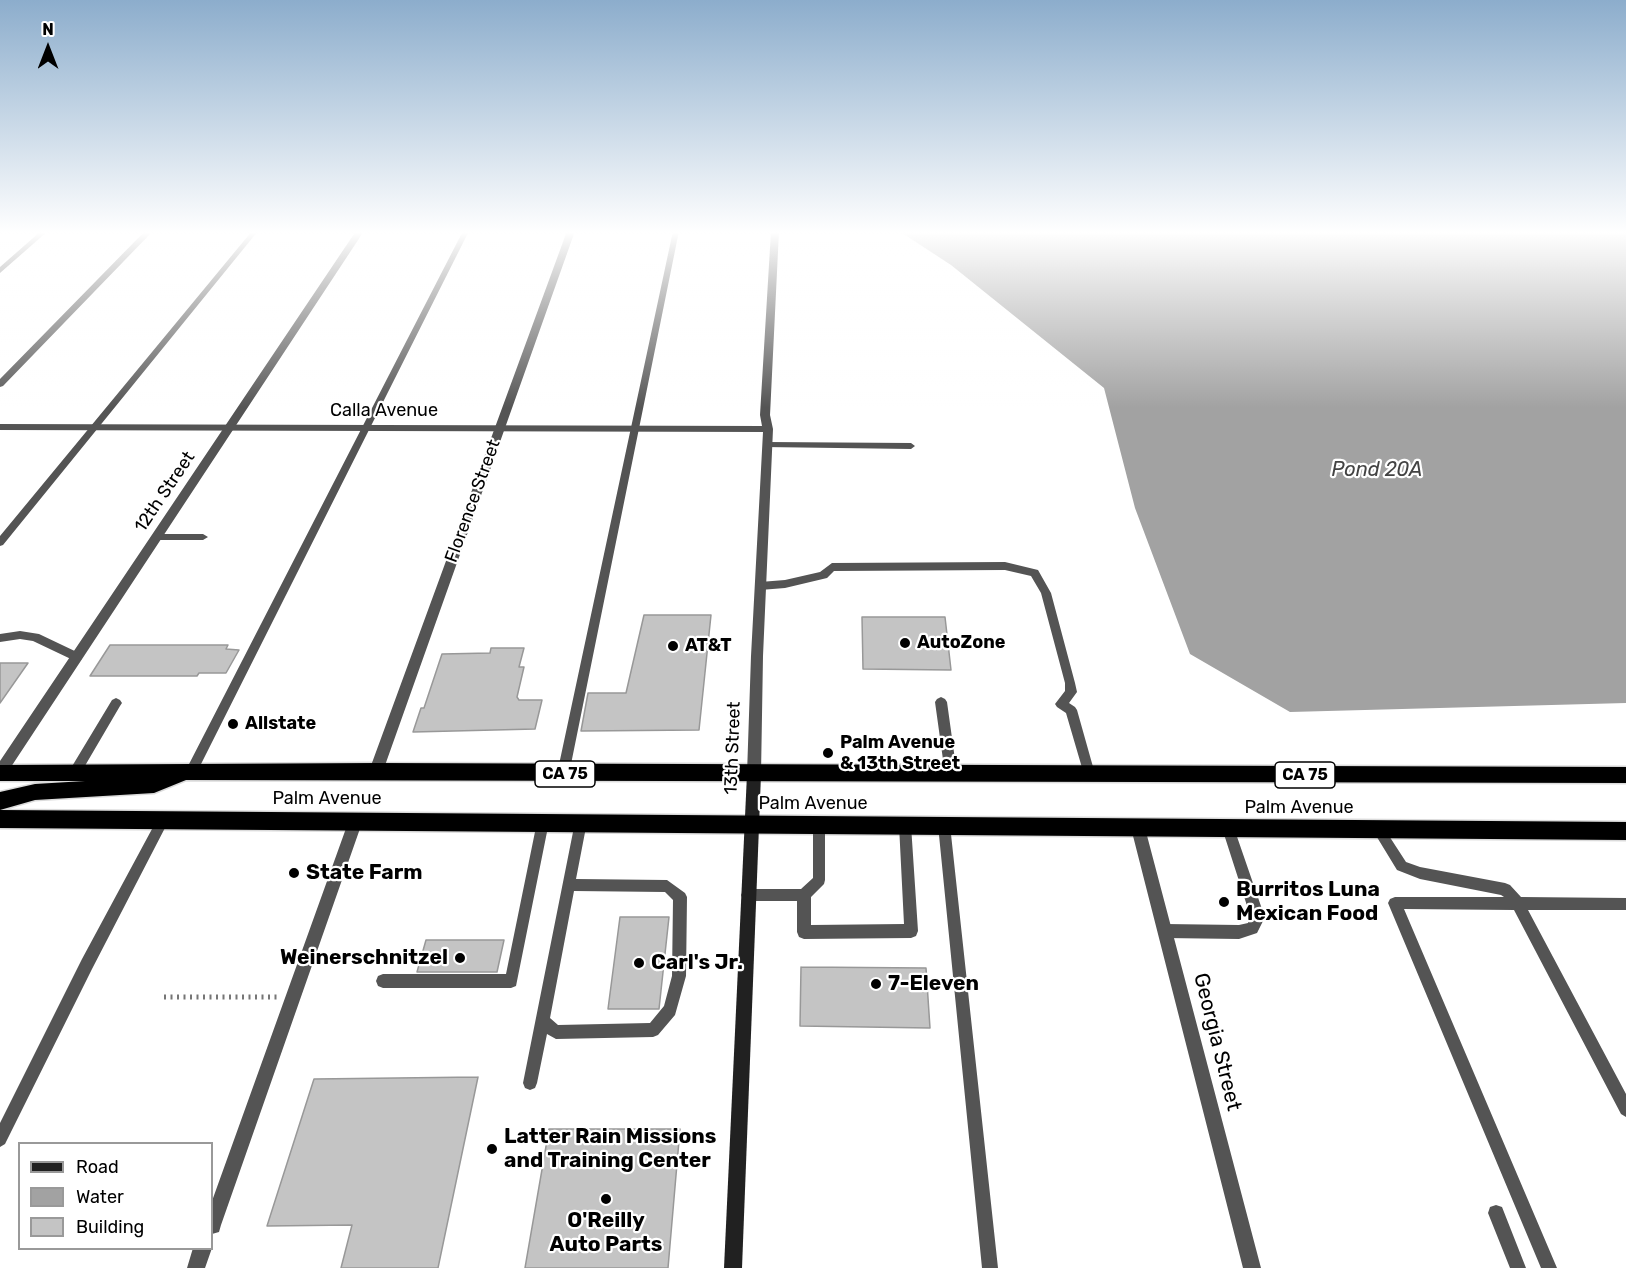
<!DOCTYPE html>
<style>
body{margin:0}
#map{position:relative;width:1626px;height:1268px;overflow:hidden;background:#fff;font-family:Rubik,sans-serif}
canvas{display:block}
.legend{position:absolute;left:18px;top:1142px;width:195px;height:108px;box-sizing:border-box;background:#fff;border:2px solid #999;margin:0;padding:8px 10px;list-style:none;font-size:18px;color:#000}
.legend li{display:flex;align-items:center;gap:12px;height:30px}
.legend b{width:30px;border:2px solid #999}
.north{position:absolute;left:18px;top:18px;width:60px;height:60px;-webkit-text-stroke:4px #fff;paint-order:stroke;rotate:0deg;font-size:16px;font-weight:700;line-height:24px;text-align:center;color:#000}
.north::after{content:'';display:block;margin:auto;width:21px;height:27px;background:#000;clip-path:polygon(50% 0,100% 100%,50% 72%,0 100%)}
</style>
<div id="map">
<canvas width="1626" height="1268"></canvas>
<ul class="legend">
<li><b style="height:8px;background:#212121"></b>Road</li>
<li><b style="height:16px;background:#a2a2a2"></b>Water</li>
<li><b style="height:16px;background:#c4c4c4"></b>Building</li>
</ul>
<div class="north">N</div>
</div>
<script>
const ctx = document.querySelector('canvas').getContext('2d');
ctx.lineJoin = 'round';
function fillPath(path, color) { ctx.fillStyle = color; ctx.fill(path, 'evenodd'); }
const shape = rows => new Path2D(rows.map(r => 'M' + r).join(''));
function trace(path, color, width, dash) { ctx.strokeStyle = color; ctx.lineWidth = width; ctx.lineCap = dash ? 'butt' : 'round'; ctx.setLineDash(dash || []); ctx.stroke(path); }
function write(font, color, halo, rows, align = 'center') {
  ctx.font = font + ' Rubik,sans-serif'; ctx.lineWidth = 4.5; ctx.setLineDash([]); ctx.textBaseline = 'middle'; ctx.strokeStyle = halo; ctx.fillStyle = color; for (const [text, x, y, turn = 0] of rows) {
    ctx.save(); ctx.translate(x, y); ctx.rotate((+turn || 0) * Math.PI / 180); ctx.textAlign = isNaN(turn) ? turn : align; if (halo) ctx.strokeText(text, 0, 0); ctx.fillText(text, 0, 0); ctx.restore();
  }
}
const water = shape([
 [899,231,1626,231,1626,703,1290,712,1190,654,1135,508,1104,388,951,265]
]);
const building = shape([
 [644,615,711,615,699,730,581,731,588,693,626,693,644,615],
 [862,617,945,617,951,670,863,669,862,617],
 [110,645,228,645,226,649,239,650,226,673,199,673,197,676,90,676,110,645],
 [491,648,524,648,519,667,524,667,517,697,519,700,542,700,535,729,413,732,421,708,424,708,442,654,490,653,491,648],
 [0,663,28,663,0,703,0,663],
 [620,917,669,917,659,1009,608,1009,620,917],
 [426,940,504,940,497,972,417,972,426,940],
 [801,967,926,968,930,1028,800,1026,801,967],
 [478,1077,438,1268,341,1268,352,1225,267,1226,314,1079,478,1077],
 [549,1129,680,1129,668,1268,525,1268,549,1129]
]);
const path = shape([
 [164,997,277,997]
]);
const service = shape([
 [41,231,48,231,0,273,0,267,41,231],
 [252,231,258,231,3,545,0,546,0,536,252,231],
 [463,231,469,231,195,776,191,777,187,776,185,772,187,768,463,231],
 [673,231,679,231,569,774,567,778,563,779,559,778,557,774,673,231],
 [767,442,911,443,915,446,911,449,764,447,763,445,767,442],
 [157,534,203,534,208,537,203,540,157,540,152,537,157,534],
 [1005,562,1038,570,1051,593,1075,683,1077,692,1069,703,1075,707,1077,710,1095,774,1093,778,1089,779,1085,778,1066,713,1057,707,1055,704,1065,691,1065,683,1041,593,1031,576,1005,570,834,571,827,578,785,588,760,590,755,586,760,582,785,580,820,572,832,563,1005,562],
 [20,631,39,634,81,654,82,657,81,660,73,660,33,641,20,639,0,642,0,634,20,631],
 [941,697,945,699,947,702,957,774,955,778,951,779,947,778,945,774,935,702,937,699,941,697],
 [116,698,120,700,122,703,120,706,79,776,75,777,71,776,69,772,71,768,112,700,116,698],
 [163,814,167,816,169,820,167,824,92,969,5,1144,0,1147,0,1123,82,959,159,816,163,814],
 [543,816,547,818,549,822,516,986,511,988,383,988,378,986,376,981,378,976,383,974,506,974,537,822,539,818,543,816],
 [581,816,585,818,587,822,576,879,667,880,685,893,687,897,686,976,675,1015,658,1035,653,1037,556,1039,547,1034,537,1083,535,1088,530,1090,525,1088,523,1083,575,822,577,818,581,816],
 [574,891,665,892,673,900,672,976,664,1006,650,1023,558,1025,550,1018,574,891],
 [819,819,823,821,825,825,825,880,824,884,811,897,811,925,904,924,899,825,901,821,905,819,909,821,911,825,918,931,916,936,911,938,804,939,799,937,797,932,797,901,748,901,743,899,741,895,743,891,748,889,801,889,813,878,813,825,815,821,819,819],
 [944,819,948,821,950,825,998,1268,982,1268,938,825,940,821,944,819],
 [1228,822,1232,824,1234,828,1263,912,1263,921,1257,933,1239,939,1165,938,1160,936,1158,931,1160,926,1165,924,1239,925,1248,923,1249,912,1222,828,1224,824,1228,822],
 [1378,823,1382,825,1406,862,1420,867,1505,883,1510,885,1521,897,1626,898,1626,910,1528,910,1626,1094,1626,1117,1621,1114,1514,910,1404,909,1557,1268,1541,1268,1388,903,1390,899,1395,897,1504,897,1501,895,1420,879,1397,870,1372,829,1374,825,1378,823],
 [1496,1205,1502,1207,1526,1268,1510,1268,1488,1213,1490,1207,1496,1205]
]);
const minor = shape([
 [145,231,153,231,3,386,0,387,0,379,145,231],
 [356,231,364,231,5,776,0,778,0,761,356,231],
 [567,231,575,231,383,771,381,775,376,777,371,775,369,771,567,231],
 [356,814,361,815,363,820,221,1225,219,1232,212,1234,212,1201,349,820,351,815,356,814],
 [1138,822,1143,823,1145,828,1261,1268,1243,1268,1131,828,1133,823,1138,822],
 [212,1246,212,1248,205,1268,187,1268,193,1248,212,1248,212,1246]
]);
const tertiary = shape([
 [771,231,779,231,770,415,773,429,763,656,761,774,759,778,754,780,749,778,747,774,751,656,763,432,0,430,0,424,762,426,760,415,771,231]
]);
const secondary = shape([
 [754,768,759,770,761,774,742,1268,724,1268,747,774,749,770,754,768]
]);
const trunk = shape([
 [376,763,1626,767,1626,783,186,780,154,793,35,800,0,810,0,792,35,784,85,781,0,781,0,765,376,763],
 [0,810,1626,822,1626,840,0,828,0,810]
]);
const markers = [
 [905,643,6,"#000"],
 [673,646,6,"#000"],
 [233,724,6,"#000"],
 [828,753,6,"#000"],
 [294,873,6,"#000"],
 [1224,902,6,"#000"],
 [460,958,6,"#000"],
 [639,963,6,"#000"],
 [876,984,6,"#000"],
 [492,1149,6,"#000"],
 [606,1199,6,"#000"]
];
const shields = [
 [565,774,60],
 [1305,775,60]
];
const shieldNames = [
 ["CA 75",565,774],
 ["CA 75",1305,775]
];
const streetNames = [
 ["Calla Avenue",384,411],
 ["12th Street",165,492,-56],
 ["Florence Street",473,501,-70],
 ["13th Street",733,748,-88],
 ["Palm Avenue",327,799],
 ["Palm Avenue",813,804],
 ["Palm Avenue",1299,808]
];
const poiNames = [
 ["AutoZone",917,643],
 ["AT&T",685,646],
 ["Allstate",245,724],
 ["Palm Avenue",840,743],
 ["& 13th Street",840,764]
];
const waterNames = [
 ["Pond 20A",1377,470]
];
const nearPoinames = [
 ["State Farm",306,873],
 ["Burritos Luna",1236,890],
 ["Mexican Food",1236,914],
 ["Weinerschnitzel",448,958,"right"],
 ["Carl's Jr.",651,963],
 ["7-Eleven",888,984],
 ["Latter Rain Missions",504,1137],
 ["and Training Center",504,1161],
 ["O'Reilly",606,1221,"center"],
 ["Auto Parts",606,1245,"center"]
];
const nearStreetnames = [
 ["Georgia Street",1217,1042,76]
];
fillPath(water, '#a2a2a2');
fillPath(building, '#c4c4c4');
trace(building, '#989898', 1.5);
trace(trunk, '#dbdbdb', 3);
trace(path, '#767676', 5, [2, 4.5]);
fillPath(service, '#545454');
fillPath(minor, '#545454');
fillPath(tertiary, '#545454');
fillPath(secondary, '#212121');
fillPath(trunk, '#000');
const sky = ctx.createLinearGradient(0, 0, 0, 408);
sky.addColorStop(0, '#8cadcc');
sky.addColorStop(0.57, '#fff');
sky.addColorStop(1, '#ffffff00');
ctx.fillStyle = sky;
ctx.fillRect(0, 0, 1626, 408);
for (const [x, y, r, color] of markers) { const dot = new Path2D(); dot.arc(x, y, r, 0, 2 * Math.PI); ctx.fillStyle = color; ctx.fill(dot); trace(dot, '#fff', 2); }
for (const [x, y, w] of shields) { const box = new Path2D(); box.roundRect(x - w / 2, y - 13, w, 26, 4.5); ctx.fillStyle = '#fff'; ctx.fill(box); trace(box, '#000', 1.5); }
write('bold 16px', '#000', null, shieldNames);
write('18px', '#000', '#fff', streetNames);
write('bold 18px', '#000', '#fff', poiNames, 'left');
write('italic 20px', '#434343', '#fff', waterNames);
write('bold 21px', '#000', '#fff', nearPoinames, 'left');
write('21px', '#000', '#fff', nearStreetnames);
</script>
